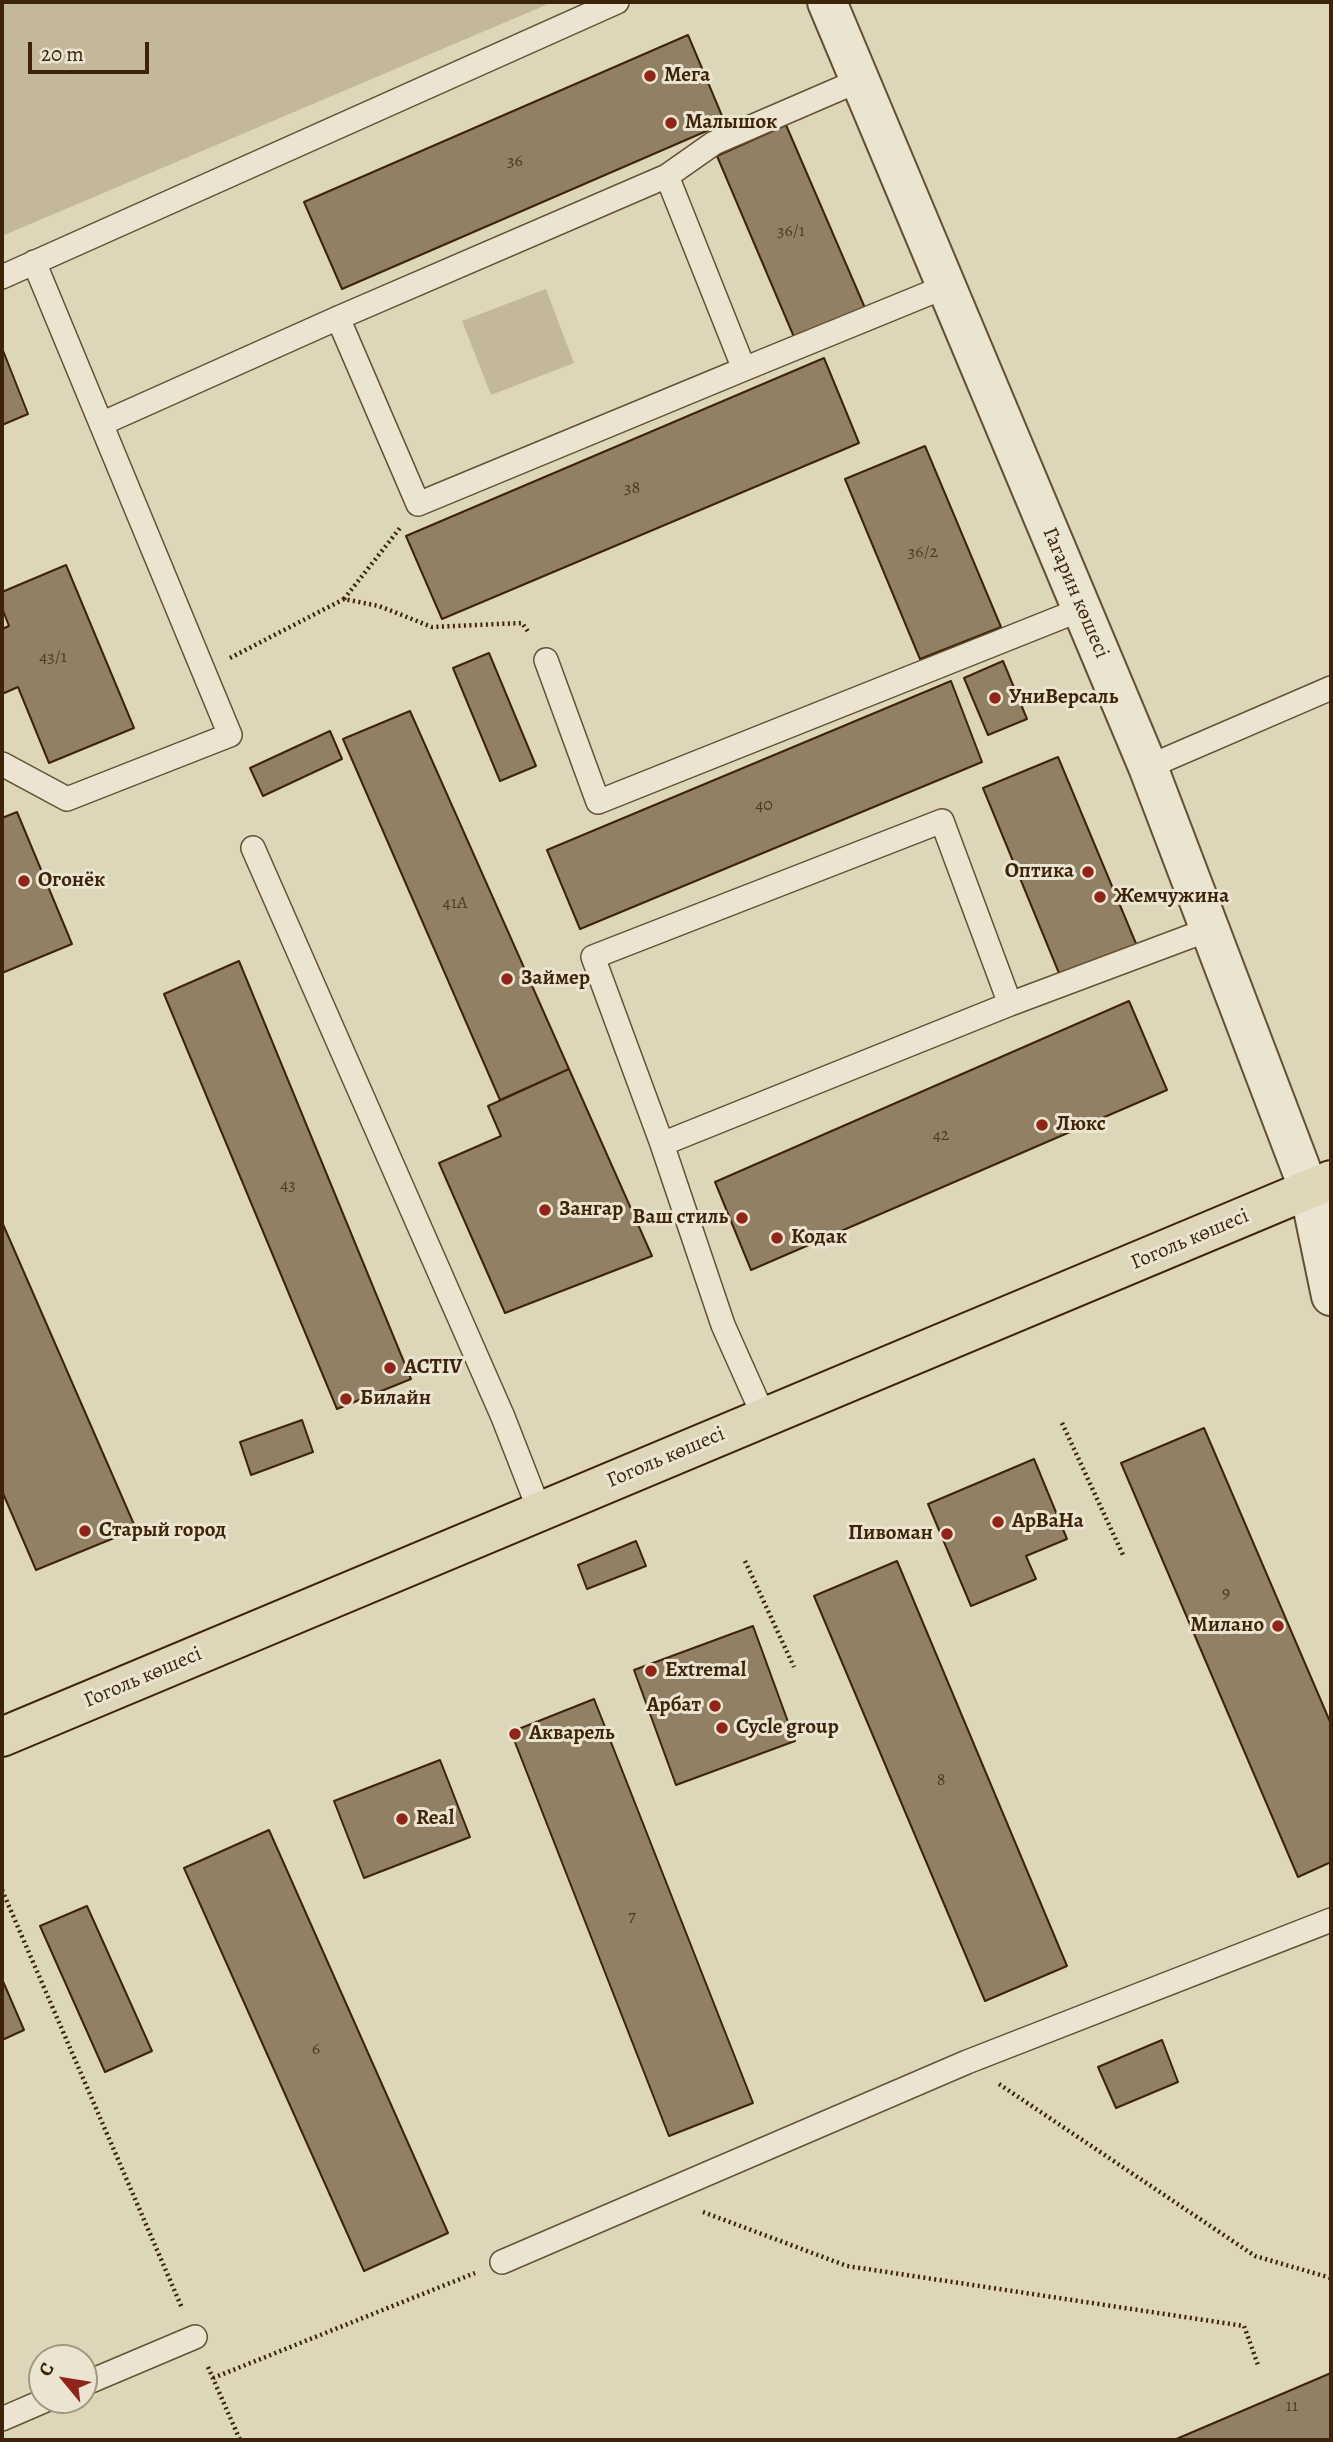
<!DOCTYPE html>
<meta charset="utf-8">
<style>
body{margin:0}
#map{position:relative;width:1333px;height:2442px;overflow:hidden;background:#ded6b8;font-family:Alegreya,serif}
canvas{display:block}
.frame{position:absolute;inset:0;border:4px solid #3d2307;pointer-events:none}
.north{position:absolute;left:28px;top:2344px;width:70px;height:70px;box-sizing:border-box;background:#eae4d1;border:2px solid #a59780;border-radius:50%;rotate:300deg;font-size:19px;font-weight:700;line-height:28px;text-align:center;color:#3d2307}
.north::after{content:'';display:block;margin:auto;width:24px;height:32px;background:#8f2418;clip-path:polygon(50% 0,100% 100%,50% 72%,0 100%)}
.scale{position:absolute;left:28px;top:42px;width:121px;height:32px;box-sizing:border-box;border:4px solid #3d2307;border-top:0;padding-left:9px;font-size:21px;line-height:24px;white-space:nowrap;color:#3d2307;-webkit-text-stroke:5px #eae4d1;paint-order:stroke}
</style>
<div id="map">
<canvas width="1333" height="2442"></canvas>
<div class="frame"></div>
<div class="north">С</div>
<div class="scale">20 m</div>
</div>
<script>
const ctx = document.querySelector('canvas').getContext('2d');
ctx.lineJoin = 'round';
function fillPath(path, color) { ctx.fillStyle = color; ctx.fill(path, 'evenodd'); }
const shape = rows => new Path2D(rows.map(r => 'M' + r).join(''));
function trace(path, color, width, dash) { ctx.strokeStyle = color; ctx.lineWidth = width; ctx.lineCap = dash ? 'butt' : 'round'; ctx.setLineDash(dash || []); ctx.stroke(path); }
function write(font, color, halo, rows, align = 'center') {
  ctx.font = font + ' Alegreya,serif'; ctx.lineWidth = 6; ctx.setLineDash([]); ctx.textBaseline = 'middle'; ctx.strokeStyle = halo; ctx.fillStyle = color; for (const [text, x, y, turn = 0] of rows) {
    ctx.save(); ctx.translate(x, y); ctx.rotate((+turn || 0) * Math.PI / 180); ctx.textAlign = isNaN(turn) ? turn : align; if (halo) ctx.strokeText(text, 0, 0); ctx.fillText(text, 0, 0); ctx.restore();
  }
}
const green = shape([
 [2,2,553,2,2,236],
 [546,289,574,363,491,395,462,321]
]);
const building = shape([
 [688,35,725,123,342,289,304,202,688,35],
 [786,125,865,308,794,337,717,156,786,125],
 [2,348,28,414,2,425,2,348],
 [824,358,859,443,442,619,406,536,824,358],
 [925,446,1001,627,920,659,845,479,925,446],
 [66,565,134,728,49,763,18,687,2,694,2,629,9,626,2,608,2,592,66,565],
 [489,653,536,766,500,781,453,668,489,653],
 [1003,661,1027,719,988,735,964,678,1003,661],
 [951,681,982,762,580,929,547,850,951,681],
 [410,711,569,1069,500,1100,343,739,410,711],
 [330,731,342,759,263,796,250,768,330,731],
 [1058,757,1137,946,1061,978,983,788,1058,757],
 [17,812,72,944,2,973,2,818,17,812],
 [239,961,411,1379,337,1409,164,994,239,961],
 [1129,1001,1167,1090,751,1270,715,1182,1129,1001],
 [569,1069,652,1256,505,1313,439,1163,501,1136,488,1106,569,1069],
 [2,1222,136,1529,36,1570,2,1491,2,1222],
 [302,1420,313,1452,251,1475,240,1442,302,1420],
 [1204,1428,1331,1724,1331,1862,1298,1877,1121,1463,1204,1428],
 [1034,1459,1067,1539,1026,1556,1036,1579,971,1606,928,1504,1034,1459],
 [636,1541,646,1566,587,1589,578,1565,636,1541],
 [897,1561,1067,1966,985,2001,814,1596,897,1561],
 [753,1626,795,1741,676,1785,634,1670,753,1626],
 [594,1699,753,2103,669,2136,511,1732,594,1699],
 [440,1760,470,1837,364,1878,334,1801,440,1760],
 [269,1830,448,2233,364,2271,184,1868,269,1830],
 [87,1906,152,2051,105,2072,40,1926,87,1906],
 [2,1979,24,2030,2,2040,2,1979],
 [1162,2040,1178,2082,1116,2108,1098,2067,1162,2040],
 [1331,2373,1331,2440,1174,2440,1331,2373]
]);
const path = shape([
 [344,599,400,528],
 [230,658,344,599,379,606,432,627,522,623,529,633],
 [1062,1423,1123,1555],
 [745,1561,794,1667],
 [2,1890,182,2308],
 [999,2084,1255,2256,1331,2278],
 [703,2212,847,2266,1244,2326,1258,2365],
 [208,2367,240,2440],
 [213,2378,475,2273]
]);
const service = shape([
 [667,176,714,143,860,80],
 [2,277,617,2],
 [744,369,947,286],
 [101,424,338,318,667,176,744,369,418,504,338,318],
 [546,660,598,802,1082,609],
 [2,764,67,799,230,735,34,262],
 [1148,767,1331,688],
 [253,848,503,1417,540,1512],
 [662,1144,1010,1004,1210,929],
 [764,1417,723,1325,662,1144,593,957,942,821,1010,1004],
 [502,2262,967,2062,1331,1920],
 [84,2384,195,2337],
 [2,2419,46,2400]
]);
const tertiary = shape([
 [827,2,1148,767,1309,1190,1331,1296]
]);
const primary = shape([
 [2,1737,1331,1180]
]);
const markers = [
 [650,76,7,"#8f2418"],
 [671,123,7,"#8f2418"],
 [995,698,7,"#8f2418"],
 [1088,872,7,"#8f2418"],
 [24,881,7,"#8f2418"],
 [1100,897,7,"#8f2418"],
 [507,979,7,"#8f2418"],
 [1042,1125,7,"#8f2418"],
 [545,1210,7,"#8f2418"],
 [742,1218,7,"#8f2418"],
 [777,1238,7,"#8f2418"],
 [390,1368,7,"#8f2418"],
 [346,1399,7,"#8f2418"],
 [998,1522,7,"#8f2418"],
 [85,1531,7,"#8f2418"],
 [947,1534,7,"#8f2418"],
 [1278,1626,7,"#8f2418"],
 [651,1671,7,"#8f2418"],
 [715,1706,7,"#8f2418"],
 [722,1728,7,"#8f2418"],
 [515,1734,7,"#8f2418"],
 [402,1819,7,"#8f2418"]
];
const numberNames = [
 ["36",515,162],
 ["36/1",791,232],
 ["38",632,489],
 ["36/2",923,553],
 ["43/1",53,658],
 ["40",764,806],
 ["41А",455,904],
 ["42",941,1136],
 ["43",288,1186],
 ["9",1226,1594],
 ["8",941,1781],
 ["7",632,1917],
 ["6",316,2050],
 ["11",1292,2407]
];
const poiNames = [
 ["Мега",664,76],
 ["Малышок",685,123],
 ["УниВерсаль",1009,698],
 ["Оптика",1074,872,"right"],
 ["Огонёк",38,881],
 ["Жемчужина",1114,897],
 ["Займер",521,979],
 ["Люкс",1056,1125],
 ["Зангар",559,1210],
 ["Ваш стиль",728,1218,"right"],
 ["Кодак",791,1238],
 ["ACTIV",404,1368],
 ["Билайн",360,1399],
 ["АрВаНа",1012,1522],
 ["Старый город",99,1531],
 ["Пивоман",933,1534,"right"],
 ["Милано",1264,1626,"right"],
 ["Extremal",665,1671],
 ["Арбат",701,1706,"right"],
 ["Cycle group",736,1728],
 ["Акварель",529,1734],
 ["Real",416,1819]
];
const streetNames = [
 ["Гагарин көшесі",1075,593,67],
 ["Гоголь көшесі",1190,1240,-23],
 ["Гоголь көшесі",666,1458,-23],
 ["Гоголь көшесі",143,1678,-23]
];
fillPath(green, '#c3b89a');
fillPath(building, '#918063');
trace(building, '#3d2307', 2);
trace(service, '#655033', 26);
trace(tertiary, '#655033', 42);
trace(primary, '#3d2307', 42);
trace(path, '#3d2307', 4.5, [2, 3.5]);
trace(service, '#eae4d1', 23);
trace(tertiary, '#eae4d1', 38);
trace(primary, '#ded6b8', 38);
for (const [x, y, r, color] of markers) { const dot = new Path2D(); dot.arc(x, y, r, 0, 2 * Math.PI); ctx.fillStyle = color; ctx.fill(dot); trace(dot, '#eae4d1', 2.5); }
write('18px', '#523a1e', null, numberNames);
write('bold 21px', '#3d2307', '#eae4d1', poiNames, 'left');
write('21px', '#3d2307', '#eae4d1', streetNames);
</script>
